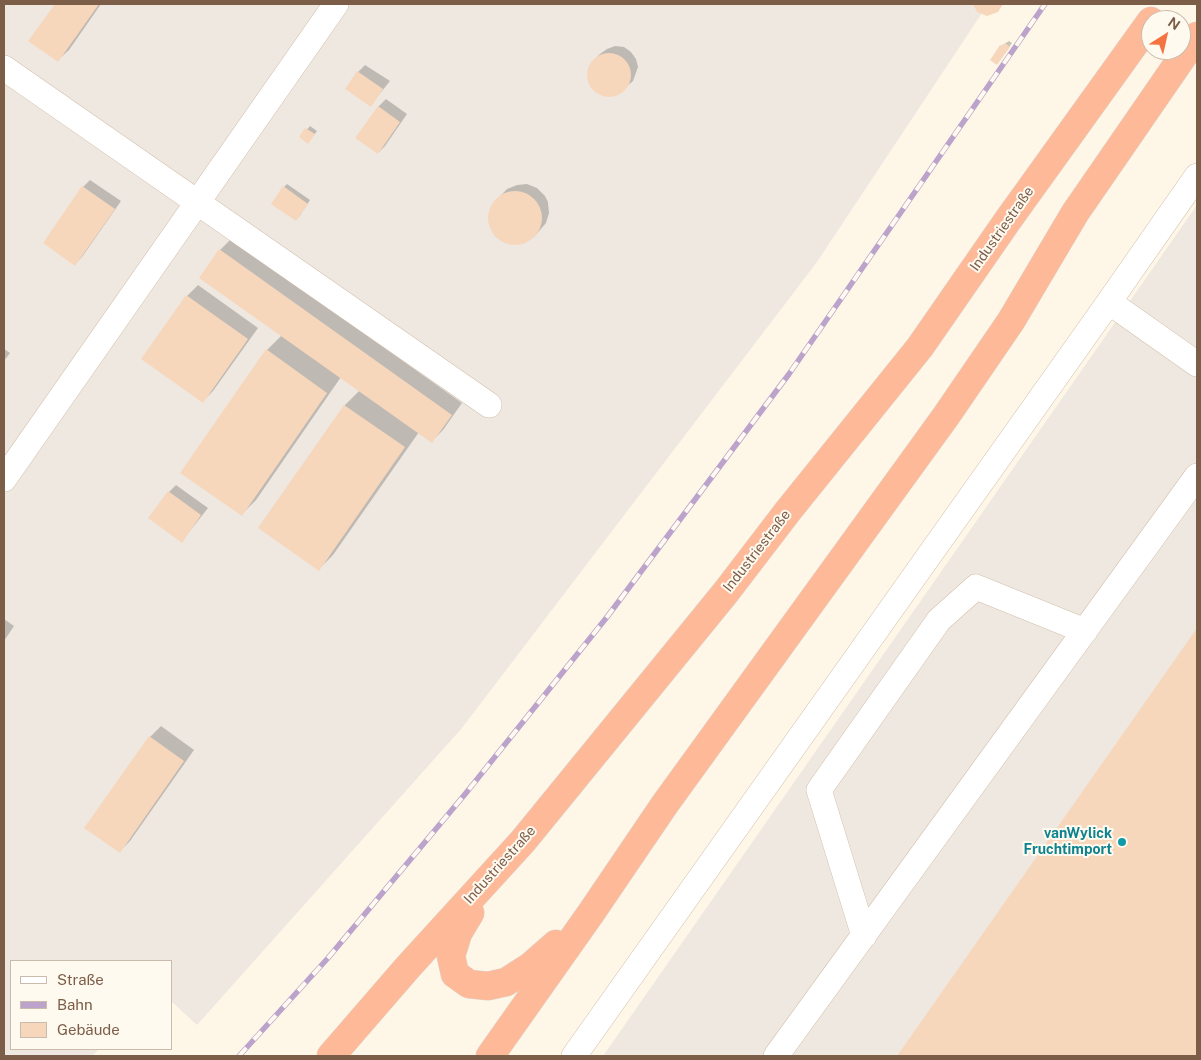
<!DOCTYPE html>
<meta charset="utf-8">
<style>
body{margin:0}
#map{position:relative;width:1201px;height:1060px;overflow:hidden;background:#fef7e7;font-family:"Public Sans",sans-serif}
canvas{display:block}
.frame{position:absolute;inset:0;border:5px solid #7c5d48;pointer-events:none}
.legend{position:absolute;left:10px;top:960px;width:162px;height:90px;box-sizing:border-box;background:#fffaf0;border:1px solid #cbbbad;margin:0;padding:6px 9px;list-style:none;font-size:15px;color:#7c5d48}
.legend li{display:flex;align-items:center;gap:10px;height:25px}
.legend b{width:25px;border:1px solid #cbbbad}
.north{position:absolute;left:1141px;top:10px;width:50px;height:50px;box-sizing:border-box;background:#fffaf0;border:1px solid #cbbbad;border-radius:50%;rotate:35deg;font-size:14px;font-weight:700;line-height:20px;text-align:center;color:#7c5d48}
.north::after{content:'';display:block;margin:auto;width:18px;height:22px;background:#f47341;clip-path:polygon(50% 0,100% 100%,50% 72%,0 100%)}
</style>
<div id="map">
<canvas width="1201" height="1060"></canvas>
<div class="frame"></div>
<ul class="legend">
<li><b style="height:6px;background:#fff"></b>Straße</li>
<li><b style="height:6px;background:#bba3cb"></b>Bahn</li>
<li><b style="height:14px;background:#f7d7bc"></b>Gebäude</li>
</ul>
<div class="north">N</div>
</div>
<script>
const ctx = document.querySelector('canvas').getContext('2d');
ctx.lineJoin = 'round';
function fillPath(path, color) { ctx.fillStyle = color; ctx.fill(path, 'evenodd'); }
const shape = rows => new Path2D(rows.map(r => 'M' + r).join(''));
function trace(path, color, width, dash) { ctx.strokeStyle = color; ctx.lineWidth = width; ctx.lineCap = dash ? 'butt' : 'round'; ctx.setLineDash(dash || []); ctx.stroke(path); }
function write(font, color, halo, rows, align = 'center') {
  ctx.font = font + ' "Public Sans",sans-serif'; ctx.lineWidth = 4; ctx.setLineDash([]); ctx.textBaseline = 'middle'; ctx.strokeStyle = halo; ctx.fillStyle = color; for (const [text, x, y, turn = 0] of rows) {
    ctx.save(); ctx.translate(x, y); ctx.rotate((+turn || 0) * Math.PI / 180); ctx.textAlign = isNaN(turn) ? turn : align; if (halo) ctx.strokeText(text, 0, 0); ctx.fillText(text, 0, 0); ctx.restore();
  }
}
const industrial = shape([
 [4,4,988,4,817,262,462,728,197,1025,171,1001,171,961,11,961,11,1049,99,1049,92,1056,4,1056],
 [1197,205,1197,1056,603,1056]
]);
const shadow = shape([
 [57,4,101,4,69,50,58,60,30,41],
 [1009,41,1012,43,997,64,1001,46],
 [615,46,624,47,631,52,636,59,638,67,633,81,618,94,610,96,602,95,590,86,588,78,588,70,592,62,600,54,607,49],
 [365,65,390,81,370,106,358,72],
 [386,99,407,114,385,146,378,153,378,107],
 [310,126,317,131,311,139,301,137],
 [90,180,121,201,82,257,75,264,83,187],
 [287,184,310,200,299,217,284,187],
 [527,184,537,188,545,196,548,202,549,213,546,223,534,237,525,242,514,244,504,242,495,236,490,226,489,215,492,205,507,189,517,185],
 [231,239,462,403,443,430,432,441,419,432,333,555,319,569,259,527,345,405,360,390,341,377,256,500,242,514,267,350,282,335,220,250],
 [198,285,258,328,213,391,202,402,187,296],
 [4,349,10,353,4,361],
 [176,485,208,508,182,541,169,492],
 [4,619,14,626,4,641],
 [1197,630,1197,1056,899,1056],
 [161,726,194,750,130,841,119,852,150,737]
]);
const building = shape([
 [55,4,99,4,58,62,28,41],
 [973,4,1003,4,998,12,987,16,977,12],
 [1005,43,1010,47,997,65,990,60,1000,45,1002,46],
 '587 75a22 22 0 1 1 44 0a22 22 0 1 1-44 0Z',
 [357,71,383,89,371,107,345,89],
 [378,106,400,122,378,154,355,138],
 [305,128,315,134,308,144,299,137],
 [82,186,115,209,75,266,43,243],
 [283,186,308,204,296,221,271,204],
 '488 218a27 27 0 1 1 54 0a27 27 0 1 1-54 0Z',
 [219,249,452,415,432,443,199,278],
 [186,295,248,339,203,403,141,359],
 [266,349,327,393,242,516,180,473],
 [344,405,405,447,319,571,258,528],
 [168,491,201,515,182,543,148,518],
 [1197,628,1197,1056,897,1056],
 [149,736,184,761,120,853,84,828]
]);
const minor = shape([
 [4,68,489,405],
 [1109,302,1197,364],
 [4,479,336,4],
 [864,936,819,790,939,620,976,587,1085,631],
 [574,1056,1109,302,1197,176],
 [776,1056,1197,476]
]);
const highway = shape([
 [470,913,458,933,451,956,455,974,469,984,488,986,506,982,531,966,556,944],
 [331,1056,408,967,523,841,726,592,788,511,920,347,1008,220,1151,21],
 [490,1056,591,913,665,804,946,416,1011,321,1075,213,1197,36]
]);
const rail = shape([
 [239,1056,328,958,466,793,607,617,789,374,1045,4]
]);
const markers = [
 [1122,842,5,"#0f9aa8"]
];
const streetNames = [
 ["Industriestraße",1002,229,-55],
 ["Industriestraße",757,551,-52],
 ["Industriestraße",500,865,-48]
];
const cultureNames = [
 ["vanWylick",1112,834],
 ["Fruchtimport",1112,850]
];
fillPath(industrial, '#efe8e1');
fillPath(shadow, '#0003');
fillPath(building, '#f7d7bc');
trace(minor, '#d3bfab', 26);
trace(highway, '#ddd5cf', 29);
trace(minor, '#fff', 25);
trace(highway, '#feb998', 28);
trace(rail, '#bba3cb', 5.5);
trace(rail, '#fffaf0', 4, [11]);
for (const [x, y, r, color] of markers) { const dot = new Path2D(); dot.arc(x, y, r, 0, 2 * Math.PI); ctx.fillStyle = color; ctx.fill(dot); trace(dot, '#fffaf0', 2); }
write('14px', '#7c5d48', '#fffaf0', streetNames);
write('bold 14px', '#0d838f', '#fffaf0', cultureNames, 'right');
</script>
